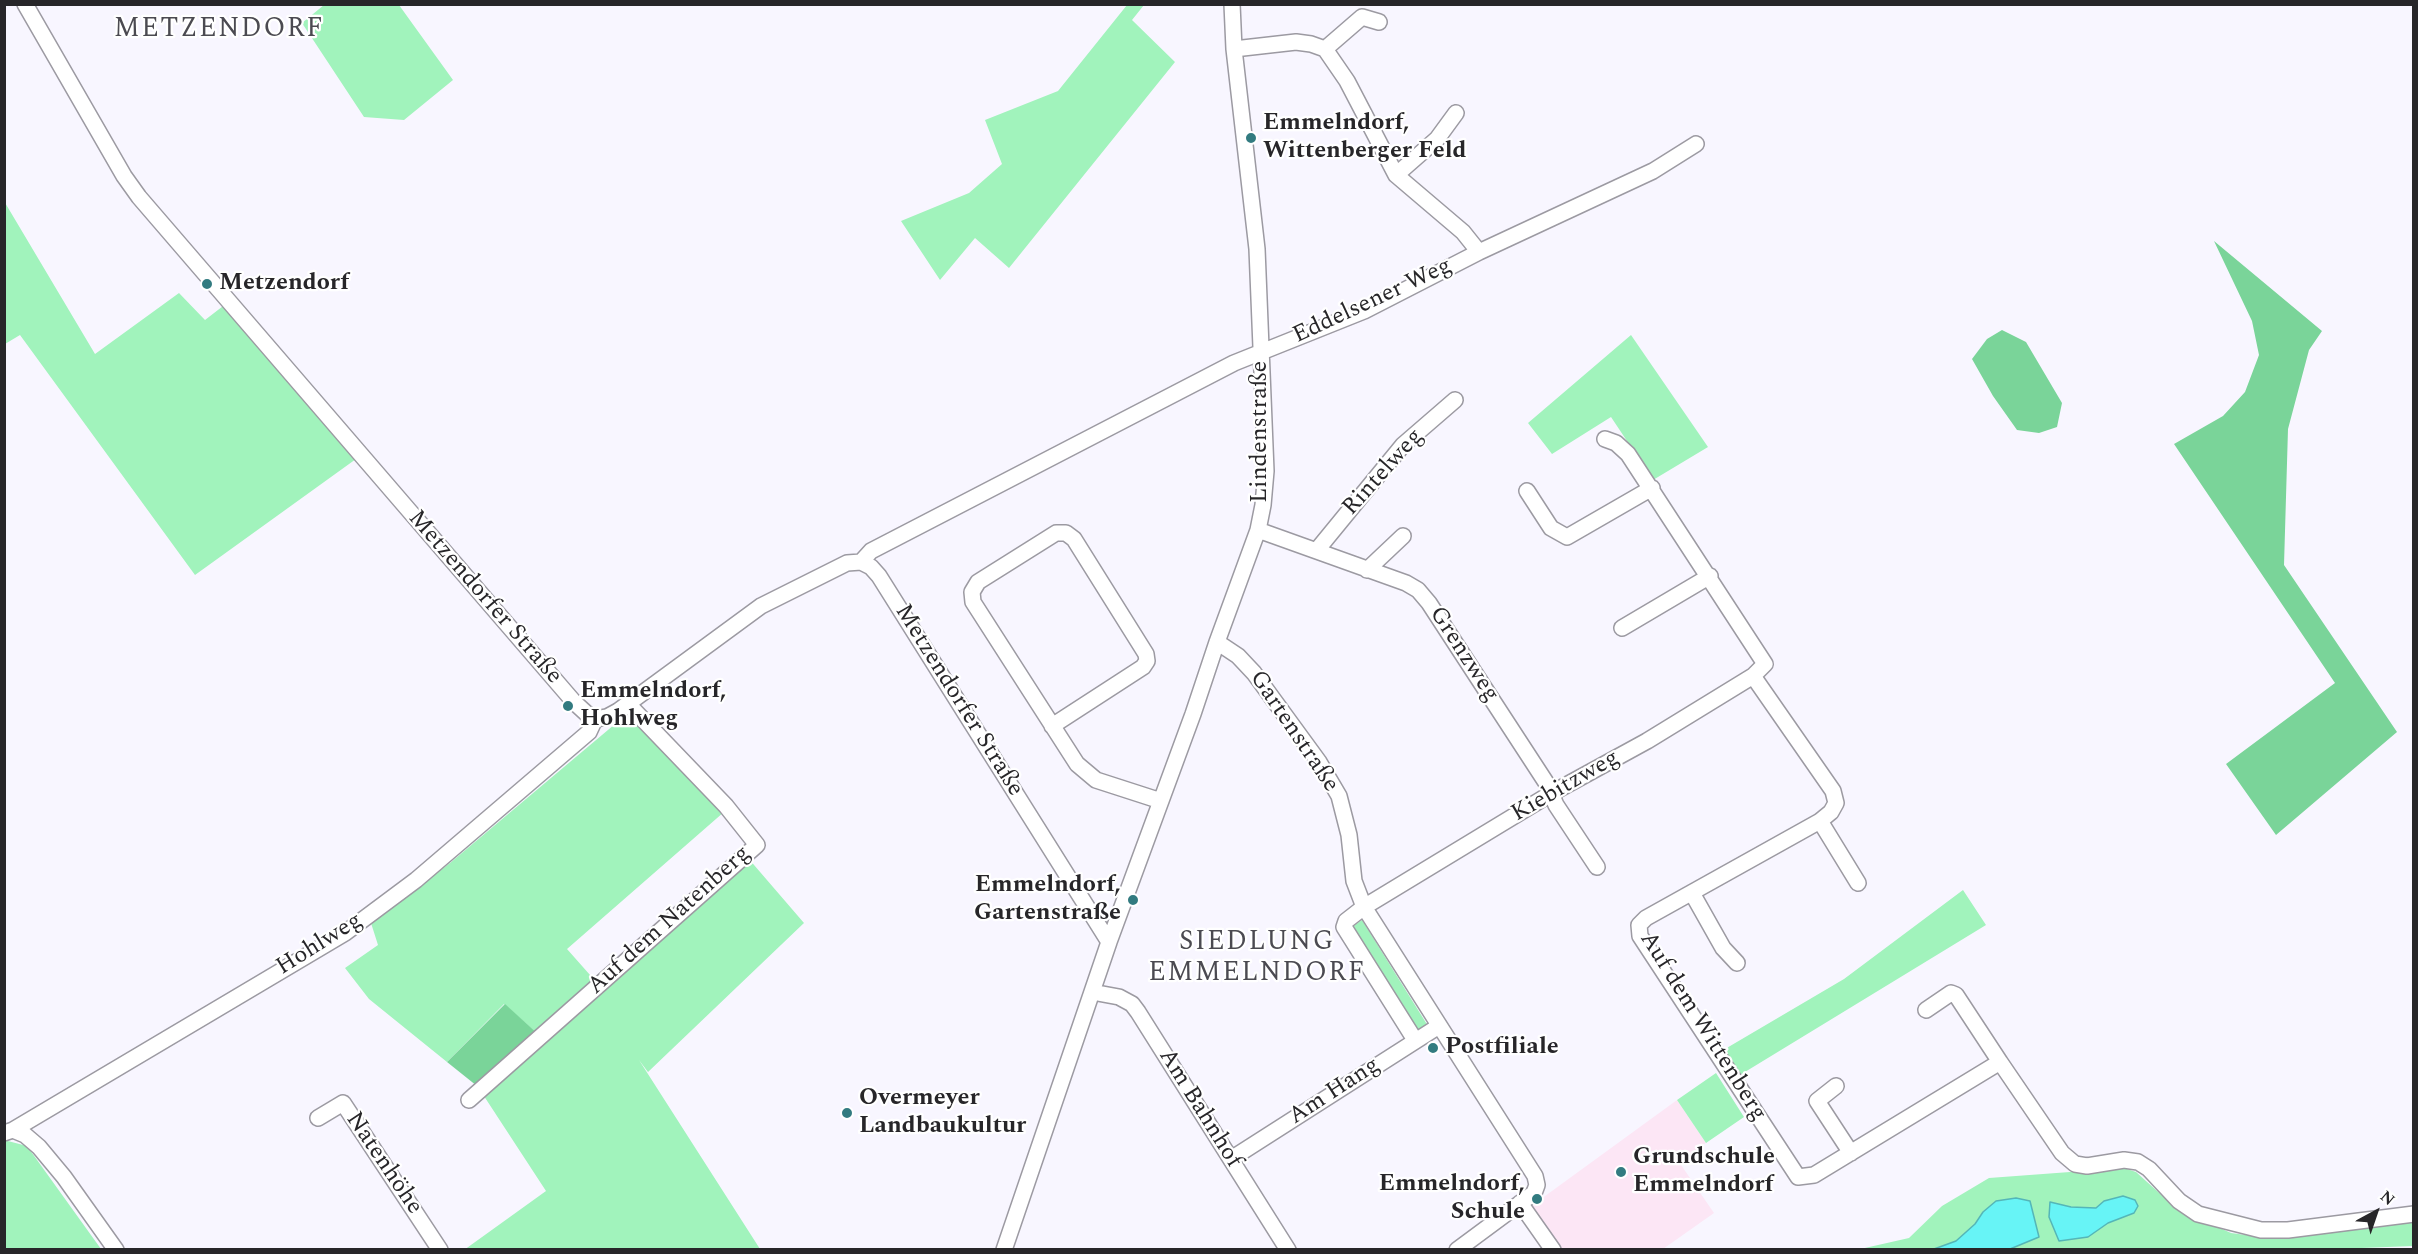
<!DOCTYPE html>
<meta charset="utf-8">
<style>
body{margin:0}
#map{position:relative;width:2418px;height:1254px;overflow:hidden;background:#f8f6ff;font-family:Spectral,serif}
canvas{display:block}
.frame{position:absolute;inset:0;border:6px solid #272629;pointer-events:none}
.north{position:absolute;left:2346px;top:1182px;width:60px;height:60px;-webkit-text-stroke:4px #fff;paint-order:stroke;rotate:40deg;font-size:16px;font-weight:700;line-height:24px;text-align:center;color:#272629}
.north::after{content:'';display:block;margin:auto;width:21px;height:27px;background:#272629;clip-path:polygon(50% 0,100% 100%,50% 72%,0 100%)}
</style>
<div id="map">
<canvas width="2418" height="1254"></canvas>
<div class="frame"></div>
<div class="north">N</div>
</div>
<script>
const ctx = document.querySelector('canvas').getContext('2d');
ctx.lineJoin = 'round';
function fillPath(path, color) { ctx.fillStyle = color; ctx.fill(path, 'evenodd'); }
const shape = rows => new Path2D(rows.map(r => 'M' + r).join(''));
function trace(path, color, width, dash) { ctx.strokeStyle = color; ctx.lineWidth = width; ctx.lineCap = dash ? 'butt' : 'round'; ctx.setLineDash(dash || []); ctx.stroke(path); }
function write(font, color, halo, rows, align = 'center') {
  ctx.font = font + ' Spectral,serif'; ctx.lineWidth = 4.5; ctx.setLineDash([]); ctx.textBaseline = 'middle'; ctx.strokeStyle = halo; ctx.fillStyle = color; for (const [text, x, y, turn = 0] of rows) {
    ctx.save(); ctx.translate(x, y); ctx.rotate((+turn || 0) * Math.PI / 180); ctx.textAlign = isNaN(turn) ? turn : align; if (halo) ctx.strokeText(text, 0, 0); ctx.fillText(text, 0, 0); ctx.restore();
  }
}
const education = shape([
 [1677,1100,1706,1143,1679,1162,1714,1213,1663,1249,1561,1249,1530,1207]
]);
const green = shape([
 [324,5,399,5,453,80,404,120,364,117,302,23],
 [1127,5,1144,5,1132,20,1175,62,1009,268,975,238,940,280,901,221,969,193,1002,164,985,120,1058,91],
 [4,201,95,354,179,293,205,320,227,303,356,459,195,575,20,335,5,344],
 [1631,335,1708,447,1653,480,1611,417,1552,454,1528,423],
 [628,716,639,719,724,812,567,949,598,984,538,1034,504,1004,447,1062,369,999,345,968,378,945,371,923,450,863,621,719],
 [748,858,804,923,648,1072,639,1060,760,1249,464,1250,546,1191,480,1090,598,997],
 [1963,890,1986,925,1740,1075,1725,1049,1844,979],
 [1362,920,1428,1026,1417,1032,1352,927],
 [1716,1073,1744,1117,1706,1143,1677,1100],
 [4,1140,27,1146,101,1249,5,1249],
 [2124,1168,2136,1172,2177,1209,2231,1233,2275,1239,2413,1221,2413,1246,2310,1250,1856,1250,1909,1238,1942,1206,1989,1178]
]);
const forest = shape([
 [2214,241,2322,331,2309,350,2288,429,2284,565,2397,732,2276,835,2226,764,2335,683,2174,444,2223,416,2245,392,2259,355,2252,321],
 [2002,330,2026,342,2062,403,2057,427,2039,433,2017,430,1993,396,1972,359,1987,339],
 [505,1004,538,1034,477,1086,447,1062]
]);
const water = shape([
 [2123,1196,2135,1200,2138,1206,2134,1213,2108,1223,2088,1237,2059,1241,2049,1217,2050,1202,2071,1207,2096,1208,2104,1201,2123,1196],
 [2016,1198,2030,1201,2039,1237,2010,1249,1934,1249,1956,1241,1975,1224,1983,1212,1996,1201,2016,1198]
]);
const minor = shape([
 [25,4,124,176,139,197,574,702,586,713,595,719,607,717,618,711,761,606,847,563,861,562,871,567,879,576,1109,942],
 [1234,49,1296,42,1311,44,1325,49,1347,81,1396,175,1463,232,1479,252],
 [1325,49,1362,17,1379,22],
 [1396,175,1437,139,1456,113],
 [1527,491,1551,528,1567,537,1652,488],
 [1258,530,1406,583,1418,590,1429,603,1547,784,1556,805,1597,867],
 [1317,550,1403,445,1455,400],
 [861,562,871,551,1234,363,1364,311,1479,252,1653,171,1696,144],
 [1367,570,1403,536],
 [1622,628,1710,576],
 [1217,642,1238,656,1254,673,1319,762,1339,796,1349,835,1354,881,1364,907,1535,1176,1537,1185,1534,1193,1457,1250],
 [1753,676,1833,791,1836,803,1831,812,1820,821,1646,918,1639,925,1640,936,1798,1177,1814,1175,2000,1062,2062,1153,2075,1164,2087,1166,2124,1160,2138,1162,2149,1169,2179,1201,2198,1214,2261,1230,2288,1230,2414,1214],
 [1052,726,1143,667,1147,661,1146,654,1074,539,1066,533,1056,533,978,582,972,592,973,602,1077,764,1096,780,1161,801],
 [1820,821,1858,883],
 [1692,893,1723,948,1737,963],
 [1092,992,1119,997,1132,1004,1138,1012,1288,1250],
 [1926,1010,1951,993,1956,995,2000,1062],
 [1415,1040,1344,927,1346,921,1364,907,1552,793,1647,741,1753,676,1765,664,1628,454,1616,443,1605,439],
 [1836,1086,1817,1101,1851,1153],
 [469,1100,757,845,726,806,628,704],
 [318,1118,343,1103,440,1250],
 [13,1130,25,1135,39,1147,64,1177,116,1250],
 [4,1133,13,1130,345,933,416,880,589,732,595,719],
 [1231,1159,1439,1026],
 [1520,1203,1553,1250],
 [1004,1250,1109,942,1193,714,1217,642,1258,530,1263,505,1266,471,1257,249,1234,49,1232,4]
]);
const markers = [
 [1251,138,6,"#327b80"],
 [207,284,6,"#327b80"],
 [568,706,6,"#327b80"],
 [1133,900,6,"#327b80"],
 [1433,1048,6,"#327b80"],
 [847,1113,6,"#327b80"],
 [1621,1172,6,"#327b80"],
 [1537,1199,6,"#327b80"]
];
const poiNames = [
 ["Emmelndorf,",1263,124],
 ["Wittenberger Feld",1263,152],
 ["Metzendorf",219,284],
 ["Emmelndorf,",580,692],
 ["Hohlweg",580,720],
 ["Emmelndorf,",1121,886,"right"],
 ["Gartenstraße",1121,914,"right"],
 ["Postfiliale",1445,1048],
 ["Overmeyer",859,1099],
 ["Landbaukultur",859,1127],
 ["Grundschule",1633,1158],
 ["Emmelndorf",1633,1186],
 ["Emmelndorf,",1525,1185,"right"],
 ["Schule",1525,1213,"right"]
];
const streetNames = [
 ["Eddelsener Weg",1373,302,-25],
 ["Lindenstraße",1261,432,-90],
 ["Rintelweg",1384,473,-48],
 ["Metzendorfer Straße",484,598,49],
 ["Grenzweg",1463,655,57],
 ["Metzendorfer Straße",958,701,58],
 ["Gartenstraße",1293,732,56],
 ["Kiebitzweg",1566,787,-30],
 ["Auf dem Natenberg",670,921,-42],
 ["Hohlweg",320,945,-32],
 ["Auf dem Wittenberg",1702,1027,58],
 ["Am Hang",1335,1092,-33],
 ["Am Bahnhof",1199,1109,58],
 ["Natenhöhe",383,1164,56]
];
const quarterNames = [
 ["METZENDORF",219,31],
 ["SIEDLUNG",1257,944],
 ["EMMELNDORF",1257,975]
];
fillPath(education, '#fce6f5');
fillPath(green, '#a1f3bc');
fillPath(forest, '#7ad499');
fillPath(water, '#67f4f6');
trace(water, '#54b6b8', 1.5);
trace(minor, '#9c9aa2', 18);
trace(minor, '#fff', 15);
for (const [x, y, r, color] of markers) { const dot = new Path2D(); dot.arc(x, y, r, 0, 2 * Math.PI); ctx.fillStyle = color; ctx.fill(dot); trace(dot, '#fff', 2); }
write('bold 24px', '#272629', '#fff', poiNames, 'left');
write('24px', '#272629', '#fff', streetNames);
ctx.letterSpacing = '1.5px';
write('27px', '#4b4a51', '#fff', quarterNames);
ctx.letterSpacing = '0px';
</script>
